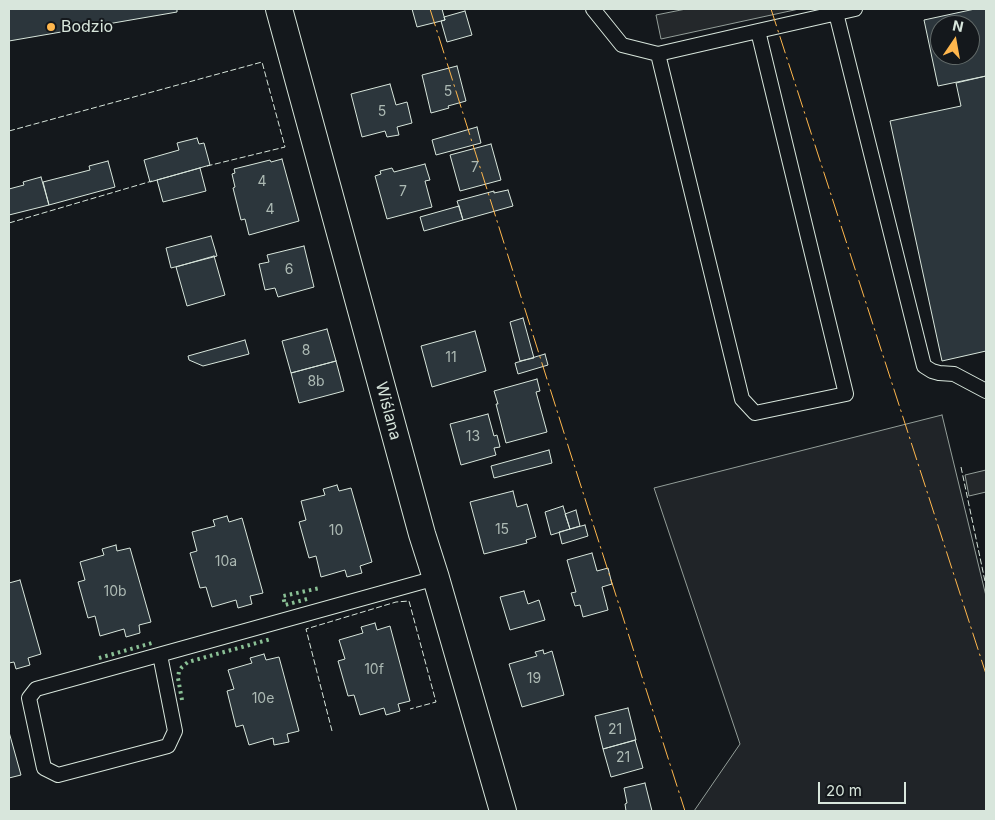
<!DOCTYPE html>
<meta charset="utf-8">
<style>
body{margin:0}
#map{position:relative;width:995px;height:820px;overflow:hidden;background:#14181c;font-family:Inter,sans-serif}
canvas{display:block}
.frame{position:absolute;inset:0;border:10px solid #d8e6dc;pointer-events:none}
.north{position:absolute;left:930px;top:15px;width:50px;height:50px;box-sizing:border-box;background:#14181c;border:1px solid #626a69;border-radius:50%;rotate:12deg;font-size:14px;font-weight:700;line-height:20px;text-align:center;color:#d8e6dc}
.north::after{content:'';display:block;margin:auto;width:18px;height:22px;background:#ffb74d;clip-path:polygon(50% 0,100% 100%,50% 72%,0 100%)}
.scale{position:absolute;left:818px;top:782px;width:88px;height:22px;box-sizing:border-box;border:2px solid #d8e6dc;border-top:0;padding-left:6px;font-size:15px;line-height:18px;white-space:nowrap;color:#d8e6dc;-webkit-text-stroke:4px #14181c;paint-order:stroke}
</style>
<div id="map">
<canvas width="995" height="820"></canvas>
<div class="frame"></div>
<div class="north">N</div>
<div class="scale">20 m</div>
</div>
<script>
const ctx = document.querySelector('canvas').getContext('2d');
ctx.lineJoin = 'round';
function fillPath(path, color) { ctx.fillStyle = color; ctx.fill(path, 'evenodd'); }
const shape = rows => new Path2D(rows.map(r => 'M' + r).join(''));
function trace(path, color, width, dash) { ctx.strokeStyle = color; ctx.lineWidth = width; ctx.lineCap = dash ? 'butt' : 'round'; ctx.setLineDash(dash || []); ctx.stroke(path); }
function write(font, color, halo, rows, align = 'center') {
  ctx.font = font + ' Inter,sans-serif'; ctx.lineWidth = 4; ctx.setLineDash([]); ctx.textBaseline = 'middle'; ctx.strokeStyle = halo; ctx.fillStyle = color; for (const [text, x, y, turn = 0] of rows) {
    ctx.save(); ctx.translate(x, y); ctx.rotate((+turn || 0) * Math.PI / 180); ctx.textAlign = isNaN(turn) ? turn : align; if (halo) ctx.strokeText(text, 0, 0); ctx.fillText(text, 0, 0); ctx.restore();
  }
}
const green = shape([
 [942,415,986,596,986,811,694,811,740,744,654,488,942,415]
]);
const parking = shape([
 [686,9,799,9,661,39,656,15,686,9],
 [986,470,986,492,969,496,965,475,986,470]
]);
const building = shape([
 [9,9,177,9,177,12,9,41,9,9],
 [412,9,442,9,445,20,417,27,412,9],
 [975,9,986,9,986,76,938,86,924,20,975,9],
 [940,25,970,25,970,55,940,55,940,25],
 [465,11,472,35,447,42,441,21,445,20,444,17,465,11],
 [457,66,466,101,448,106,449,108,431,113,422,75,457,66],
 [986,76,986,351,942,361,890,121,961,106,956,83,986,76],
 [390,84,396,105,407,102,412,123,397,127,399,135,387,137,385,131,362,137,351,94,390,84],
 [477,127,481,143,436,155,432,140,477,127],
 [197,138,199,144,204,143,210,165,150,182,144,160,179,150,177,143,197,138],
 [491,144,501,180,460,191,450,155,491,144],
 [282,159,299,221,249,235,245,219,241,220,233,188,235,187,232,174,235,173,234,169,270,160,271,162,282,159],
 [108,161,115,187,49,205,43,182,90,170,89,166,108,161],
 [425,164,430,180,425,181,432,207,387,219,375,176,381,174,380,171,392,168,394,172,425,164],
 [200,168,206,191,163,202,157,180,200,168],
 [41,177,49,205,9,215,9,189,24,185,23,182,41,177],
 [508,190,513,206,463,220,457,201,494,191,494,193,508,190],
 [459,206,463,220,424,231,420,217,459,206],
 [211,236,217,256,171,268,166,248,211,236],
 [304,246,314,287,278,297,275,288,265,290,259,264,269,262,267,255,304,246],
 [214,256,225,295,187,306,176,267,214,256],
 [523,318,534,358,520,361,510,322,523,318],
 [327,329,336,361,291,373,282,341,327,329],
 [475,331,486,371,432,387,421,346,475,331],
 [245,340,249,354,203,366,189,360,188,356,245,340],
 [545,354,548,365,518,374,515,363,545,354],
 [336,361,344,391,299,403,291,373,336,361],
 [537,379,540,391,536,392,547,432,506,443,496,404,498,404,494,391,537,379],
 [488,414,494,436,497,435,500,447,494,448,496,455,461,465,450,424,488,414],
 [549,450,552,463,494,478,491,466,549,450],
 [337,485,339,491,351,488,372,562,360,566,362,573,347,577,345,570,321,577,316,556,309,558,299,522,306,520,301,501,325,495,323,489,337,485],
 [513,491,517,507,527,504,536,537,526,540,527,543,484,554,470,502,513,491],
 [563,506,570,529,551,535,545,512,563,506],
 [576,510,580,526,570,529,565,514,576,510],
 [227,516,229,522,242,518,263,593,250,596,252,604,238,608,236,600,212,607,206,587,200,588,190,553,197,551,192,532,215,526,213,520,227,516],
 [585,525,588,536,562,544,559,532,585,525],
 [116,545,117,551,130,548,151,622,139,625,140,633,126,637,124,629,100,636,95,616,88,618,78,582,85,580,80,562,104,555,102,549,116,545],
 [592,553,597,571,608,568,612,584,602,587,608,610,583,617,580,605,575,606,571,593,576,592,567,560,592,553],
 [20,580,41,654,28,658,30,665,16,669,14,662,9,663,9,583,20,580],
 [524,591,528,604,539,600,545,620,510,630,500,597,524,591],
 [375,623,377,630,390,626,410,701,398,704,400,711,386,715,384,708,360,715,354,695,348,696,338,661,345,659,339,640,363,633,361,627,375,623],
 [543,650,544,654,552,651,564,695,522,707,509,664,537,656,535,652,543,650],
 [264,654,266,660,279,657,299,731,287,734,289,742,274,745,273,738,249,745,243,725,236,727,227,691,234,689,228,670,252,663,250,658,264,654],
 [628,708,636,740,603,749,595,716,628,708],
 [9,732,21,775,9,778,9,732],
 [635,740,643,768,611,777,603,749,635,740],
 [645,783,652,811,626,811,625,804,627,803,624,788,645,783]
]);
const lane = shape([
 [593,9,622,45,658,54,758,31,846,394,755,413,742,399,658,54],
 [836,13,924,366,932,371,939,373,954,374,986,391],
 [758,31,855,9],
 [160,655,175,731,168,746,58,775,44,768,29,698,36,689,436,578]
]);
const street = shape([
 [279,9,422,534,436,578,503,811]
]);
const hedge = shape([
 [307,599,285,605,283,596,320,588],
 [99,658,152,643],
 [182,700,178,678,179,671,182,667,188,662,271,639]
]);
const fence = shape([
 [9,131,262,62,285,147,207,166],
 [9,223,152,181],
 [961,467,986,586],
 [332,731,306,629,396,602,409,601,436,702,410,709]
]);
const power = shape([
 [430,9,571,455,685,811],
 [771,9,986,674]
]);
const markers = [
 [51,27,5,"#ffb74d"]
];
const numberNames = [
 ["5",448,92],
 ["5",382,112],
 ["7",475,168],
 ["4",262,182],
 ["7",403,192],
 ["4",270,210],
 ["6",289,270],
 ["8",306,351],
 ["11",451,358],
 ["8b",316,382],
 ["13",473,437],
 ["15",502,530],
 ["10",336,531],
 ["10a",226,562],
 ["10b",115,592],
 ["10f",374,670],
 ["19",534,679],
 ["10e",263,699],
 ["21",615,730],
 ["21",623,758]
];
const poiNames = [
 ["Bodzio",61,27]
];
const streetNames = [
 ["Wiślana",388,411,75]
];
fillPath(green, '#202428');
trace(green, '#939e99', 1);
fillPath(parking, '#24282b');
trace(parking, '#939e99', 1);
fillPath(building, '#2c363c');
trace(building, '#d8e6dc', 1);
trace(lane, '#d8e6dc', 16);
trace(street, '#d8e6dc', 28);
trace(lane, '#14181c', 14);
trace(street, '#14181c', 26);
trace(hedge, '#8ac095', 4, [2.5, 4]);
trace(fence, '#d8e6dc', 1, [6, 2.5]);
trace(power, '#ffb74d', 1, [18, 4, 2.5, 4]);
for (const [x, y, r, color] of markers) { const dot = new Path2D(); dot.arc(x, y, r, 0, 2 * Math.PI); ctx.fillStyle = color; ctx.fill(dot); trace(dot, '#14181c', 2); }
write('14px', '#adbab4', null, numberNames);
write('16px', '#d8e6dc', '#14181c', poiNames, 'left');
write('16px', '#d8e6dc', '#14181c', streetNames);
</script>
